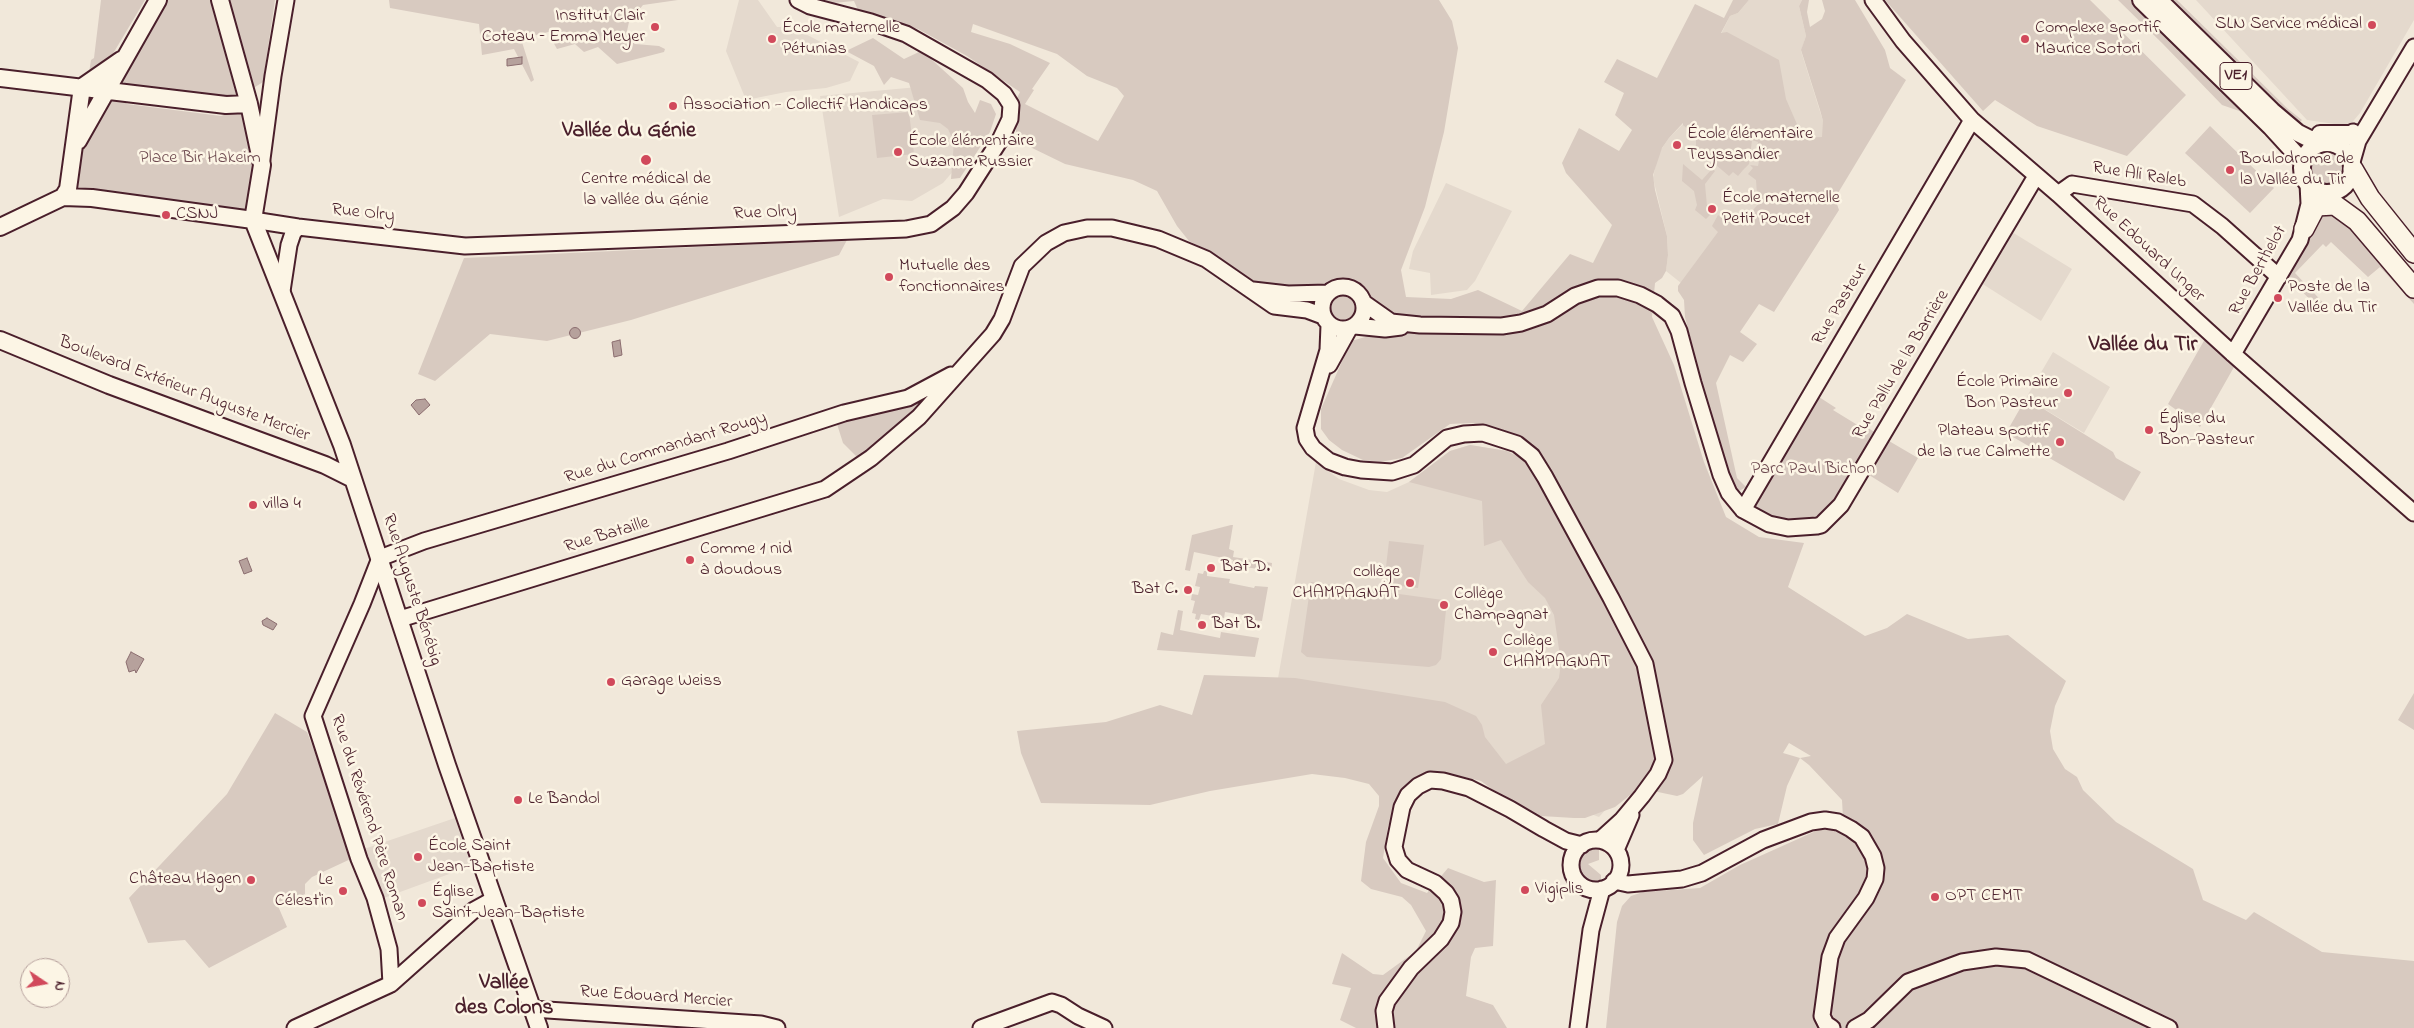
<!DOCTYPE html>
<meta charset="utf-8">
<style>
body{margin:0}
#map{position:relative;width:2414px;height:1028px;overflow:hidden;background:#f1e8da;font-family:"Indie Flower",sans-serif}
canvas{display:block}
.north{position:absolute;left:20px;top:958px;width:50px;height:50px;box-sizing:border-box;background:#fcf5e5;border:1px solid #b59f9b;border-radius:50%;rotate:102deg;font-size:14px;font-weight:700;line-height:20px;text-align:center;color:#4a1f2b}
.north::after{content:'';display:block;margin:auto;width:18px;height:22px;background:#d1495b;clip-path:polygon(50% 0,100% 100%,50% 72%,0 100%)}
</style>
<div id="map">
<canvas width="2414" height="1028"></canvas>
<div class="north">N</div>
</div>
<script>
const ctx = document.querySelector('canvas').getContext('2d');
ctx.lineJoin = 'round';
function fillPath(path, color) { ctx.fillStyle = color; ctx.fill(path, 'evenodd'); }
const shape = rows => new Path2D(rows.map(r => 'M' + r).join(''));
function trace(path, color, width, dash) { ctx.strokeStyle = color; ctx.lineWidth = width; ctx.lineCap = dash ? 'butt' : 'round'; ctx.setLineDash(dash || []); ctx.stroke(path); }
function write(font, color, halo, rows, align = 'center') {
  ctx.font = font + ' "Indie Flower",sans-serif'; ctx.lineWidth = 5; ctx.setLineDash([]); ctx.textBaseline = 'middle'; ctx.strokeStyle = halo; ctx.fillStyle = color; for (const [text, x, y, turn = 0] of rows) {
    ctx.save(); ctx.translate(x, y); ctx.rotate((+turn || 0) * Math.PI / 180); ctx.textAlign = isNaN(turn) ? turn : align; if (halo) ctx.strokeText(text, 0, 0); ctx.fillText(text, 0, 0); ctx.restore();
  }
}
const built = shape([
 [739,0,758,0,777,27,792,27,859,62,850,81,826,88,786,92,746,100,726,51],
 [1749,0,1802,0,1799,6,1806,36,1801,51,1823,121,1826,171,1721,34,1730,16,1738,13],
 [2196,0,2414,0,2414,20,2360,113,2349,126,2307,120],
 [929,86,966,112,967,155,943,183,912,201,883,199,839,217,820,96],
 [1686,121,1749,125,1764,149,1762,216,1701,299,1666,271,1668,255,1667,236,1653,178,1658,154,1669,138],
 [1446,183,1512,211,1475,281,1467,290,1431,295,1430,273,1409,269,1413,251],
 [2012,232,2072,269,2041,321,1981,283],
 [2053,352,2110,387,2084,433,2026,398],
 [1470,445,1507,451,1618,796,1599,817,1493,778,1474,768,1261,775,1316,462,1339,479,1369,490,1387,492,1409,482,1450,451],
 [455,818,471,866,381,899,364,849]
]);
const green = shape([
 [101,0,145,0,108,62,89,73,91,60,94,58],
 [167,0,211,0,237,98,122,84,118,82,137,46,147,37],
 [230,0,275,0,263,82,252,89],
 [389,0,678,0,643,5,629,22,627,31,630,40,635,44,659,46,665,49,664,52,617,64,598,47,584,52,575,44,557,49,552,40,552,31,521,39,534,80,531,82,514,49,482,55,479,24,390,8],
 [821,0,1439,0,1452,21,1458,48,1444,132,1425,207,1401,270,1406,297,1451,299,1478,290,1522,311,1570,254,1593,263,1612,225,1566,173,1562,163,1579,128,1619,151,1632,130,1615,115,1624,93,1604,82,1617,59,1657,78,1695,4,1724,18,1733,0,1749,0,1738,13,1730,16,1721,33,1727,32,1779,60,1786,99,1803,138,1822,137,1823,121,1820,110,1801,50,1806,36,1799,6,1802,0,1809,0,1807,12,1810,27,1822,19,1825,11,1822,0,1855,0,1885,50,1890,68,1906,80,1835,198,1839,210,1774,312,1759,304,1740,332,1757,344,1743,362,1730,355,1716,383,1737,478,1746,487,1739,491,1727,483,1685,317,1684,300,1678,291,1678,286,1718,232,1712,226,1718,215,1724,220,1746,218,1761,201,1760,194,1757,194,1756,180,1748,174,1753,168,1750,165,1758,166,1760,156,1756,153,1758,142,1752,140,1749,164,1743,170,1738,176,1733,172,1729,176,1696,148,1696,136,1683,125,1683,123,1669,138,1662,148,1653,175,1655,190,1667,236,1668,255,1666,271,1662,278,1655,283,1652,317,1674,365,1704,462,1726,517,1759,537,1804,543,1788,587,1865,636,1887,628,1907,614,1968,639,2008,635,2066,681,2055,706,2050,731,2053,749,2065,769,2077,777,2083,790,2116,822,2193,869,2203,900,2246,920,2254,912,2322,952,2414,961,2414,1028,1606,1028,1617,922,1622,906,1631,896,1643,892,1700,888,1740,865,1818,830,1837,828,1843,818,1842,800,1809,765,1800,758,1787,786,1778,824,1755,829,1704,855,1693,840,1693,823,1703,776,1683,794,1677,796,1639,788,1615,807,1585,818,1574,818,1541,816,1516,807,1481,781,1451,774,1426,773,1415,778,1388,826,1383,858,1401,883,1427,893,1448,868,1484,882,1496,880,1493,946,1475,948,1471,957,1466,996,1493,1005,1507,1028,1356,1028,1340,1020,1351,988,1332,984,1342,953,1373,974,1383,975,1416,951,1426,931,1411,905,1402,897,1371,889,1361,881,1366,842,1379,806,1379,796,1369,784,1345,778,1312,774,1210,791,1150,805,1041,803,1021,753,1017,731,1106,722,1160,705,1192,715,1204,675,1295,678,1445,702,1476,716,1482,725,1485,737,1506,764,1545,744,1541,705,1559,678,1561,663,1554,615,1545,598,1528,582,1501,540,1484,546,1482,501,1409,482,1450,451,1470,445,1507,451,1523,459,1508,432,1472,423,1450,424,1402,458,1380,462,1363,460,1342,450,1329,440,1321,429,1321,409,1351,341,1376,334,1390,315,1374,305,1362,285,1343,278,1331,280,1320,285,1298,288,1255,284,1237,274,1220,259,1189,241,1177,226,1157,191,1133,180,1065,164,1024,144,1016,135,1016,100,1020,92,967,56,918,29,858,10,854,1,833,3],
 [973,24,1057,54,1087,76,1117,88,1124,96,1098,141,1025,104,1034,90,1032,89,1050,63,1010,44,971,32],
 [1789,743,1811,756,1800,758,1783,753],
 [1885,0,2090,0,2186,95,2127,156,2037,126,1995,100,1983,111],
 [2118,0,2133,0,2248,114,2222,105,2163,44],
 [2167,0,2177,0,2288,109,2302,120,2298,124,2270,103],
 [873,38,904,59,919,52,931,59,963,88,968,102,975,113,980,100,991,104,996,114,990,132,960,178,951,179,954,142,948,129,940,123,920,120,909,83,891,77,884,85,874,66,846,51],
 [110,96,122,98,127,104,221,116,229,113,243,114,253,157,249,209,245,211,78,188,84,138],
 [909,112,914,154,877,158,872,115],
 [2210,126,2274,188,2250,213,2185,153],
 '2310 168a18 18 0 1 1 36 0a18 18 0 1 1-36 0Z',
 [1683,164,1702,180,1712,169,1715,171,1705,184,1707,206,1714,211,1706,219,1695,210,1697,205,1694,191,1682,181],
 [2320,209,2340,212,2414,294,2414,304,2380,267,2368,277,2331,242,2326,247,2323,244,2295,273,2331,311,2322,312,2287,276],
 [847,240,839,255,631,320,547,341,490,334,435,381,418,374,464,258],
 '1327 307a15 15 0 1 1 30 0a15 15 0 1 1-30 0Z',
 [2205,339,2234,367,2200,427,2168,404],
 [935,395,862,462,843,443,837,424],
 [1819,397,1836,408,1833,410,1864,429,1867,427,1874,432,1867,443,1870,445,1840,496,1829,508,1818,515,1799,522,1785,522,1755,512,1752,502,1814,400],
 [2026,398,2113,452,2116,458,2141,472,2124,501,2006,433],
 [1889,441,1918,458,1898,493,1869,475],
 [1231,525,1233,525,1229,549,1234,551,1233,557,1272,563,1271,571,1232,565,1233,560,1194,552,1190,571,1185,570,1192,535],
 [1389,541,1424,545,1418,588,1384,584],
 [1204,571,1207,571,1207,576,1230,579,1229,583,1254,588,1255,586,1268,587,1262,621,1250,620,1250,616,1225,612,1224,618,1201,614,1199,620,1195,619,1196,614,1192,613,1195,601,1191,600,1192,594,1198,595,1200,587,1195,586,1198,573,1203,574],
 [1311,582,1443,600,1446,610,1441,659,1436,665,1429,667,1307,657,1301,652],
 [1178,610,1183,611,1180,630,1220,638,1221,632,1259,638,1255,657,1157,650,1161,632,1173,635],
 [2414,693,2414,730,2398,720],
 [275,713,307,732,355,857,312,877,305,884,305,894,278,906,287,927,209,968,185,940,148,943,129,898,227,794],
 [1599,847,1599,860,1588,864,1601,875,1601,880,1596,884,1583,878,1579,868,1579,858,1584,853]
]);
const water = shape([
 [522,57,522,64,507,66,507,59,522,57],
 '569.5 333a5.5 5.5 0 1 1 11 0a5.5 5.5 0 1 1-11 0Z',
 [620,340,622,355,614,357,612,342,620,340],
 [425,399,430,405,419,415,411,405,416,400,425,399],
 [247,558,252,571,244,574,239,561,247,558],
 [267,618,277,624,273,630,263,625,262,621,267,618],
 [131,652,144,659,136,673,135,670,129,672,126,662,131,652]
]);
const secondary = shape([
 [1873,0,1903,41,1972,120,2058,194,2233,354,2414,513],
 [2331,143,2342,140,2353,132],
 [262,159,273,76,286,0],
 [2352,162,2358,141,2414,47],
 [2058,194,2072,184,2193,204,2222,226,2279,277],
 [2309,204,2330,194],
 [253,220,298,227,465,246,906,229,931,224,953,208,966,193,1000,140,1010,119,1011,105,1004,94,987,80,906,34,871,22,810,6,798,0],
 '1322 308a21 21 0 1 1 42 0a21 21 0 1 1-42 0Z',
 [1253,290,1288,294,1328,293],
 [282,291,289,245,293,233,298,227],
 [1364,303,1391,322,1420,325,1502,326,1521,323,1547,314,1575,296,1598,288,1618,288,1640,295,1657,304,1672,316,1679,331,1693,383,1721,475,1729,493,1743,510,1769,524,1788,528,1817,526,1821,525,1841,505,2036,176],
 [1329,325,1328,350,1305,428,1307,439,1313,448,1329,461,1345,467,1361,470,1392,472,1414,465,1447,438,1464,434,1483,433,1517,444,1532,456,1545,477,1611,598,1645,664,1664,760,1658,774,1642,796,1622,820,1600,840],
 [1355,326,1385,329,1401,327],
 [2233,354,2300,240,2309,204,2308,184],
 [1329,365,1349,329],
 [1743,510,1972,120],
 [400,619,825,489,871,458,919,417,993,334,1002,319,1022,266,1046,243,1064,233,1087,228,1112,228,1158,239,1206,259,1274,306,1307,310,1323,316],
 '1571 865a25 25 0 1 1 50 0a25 25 0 1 1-50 0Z',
 [1616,850,1631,815],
 [1614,881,1628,884,1682,879,1702,873,1763,840,1811,822,1825,820,1838,822,1851,829,1862,837,1873,856,1876,868,1875,879,1866,898,1837,938,1830,957,1822,1016,1826,1024,1832,1028],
 [391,984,389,949,375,898,359,859,313,716,362,604,380,558,424,541,728,451,844,413,908,398,951,375],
 [532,1009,761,1024,777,1028],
 [295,1028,391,984,474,910,494,899],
 [981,1028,1052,1002,1061,1005,1078,1016,1104,1028],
 [1386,1028,1384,1011,1387,1001,1411,968,1441,939,1451,923,1453,912,1451,901,1446,893,1435,883,1407,870,1398,860,1394,847,1402,807,1408,795,1418,786,1430,780,1443,781,1469,788,1510,809,1544,829,1566,841,1582,845],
 [1578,1028,1591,930,1602,889],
 [1855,1028,1869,1020,1908,982,1962,962,1996,957,2027,960,2169,1028]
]);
const primary = shape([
 [220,0,249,104,262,165,253,220,342,445,447,765,539,1028],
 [2141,0,2271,127,2303,162],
 [2159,0,2272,111,2298,133,2320,144],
 [0,78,226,105,249,104],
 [82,87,121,60],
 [2320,134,2350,134],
 [78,141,158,0],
 '2302 168a25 25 0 1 1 50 0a25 25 0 1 1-50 0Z',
 [63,197,92,198,253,220],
 [0,227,63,197,68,189,82,87],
 [0,340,109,385,325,465,353,479]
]);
const highway = shape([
 [2353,169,2370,198,2414,253],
 [2304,229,2316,206,2335,205,2357,221,2414,288]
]);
const markers = [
 [2372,25,5,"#d1495b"],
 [655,27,5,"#d1495b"],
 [772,39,5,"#d1495b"],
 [2025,39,5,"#d1495b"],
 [673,106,5,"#d1495b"],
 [1677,145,5,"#d1495b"],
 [898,152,5,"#d1495b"],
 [646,160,6,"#d1495b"],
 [2230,170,5,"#d1495b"],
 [1712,209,5,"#d1495b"],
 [166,215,5,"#d1495b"],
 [889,277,5,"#d1495b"],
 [2278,298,5,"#d1495b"],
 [2068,393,5,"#d1495b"],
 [2149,430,5,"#d1495b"],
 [2060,442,5,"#d1495b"],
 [253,505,5,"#d1495b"],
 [690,560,5,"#d1495b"],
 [1211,568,5,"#d1495b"],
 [1410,583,5,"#d1495b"],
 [1188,590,5,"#d1495b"],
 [1444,605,5,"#d1495b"],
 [1202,625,5,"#d1495b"],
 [1493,652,5,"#d1495b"],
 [611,682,5,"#d1495b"],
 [518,800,5,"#d1495b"],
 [418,857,5,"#d1495b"],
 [251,880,5,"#d1495b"],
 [1525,890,5,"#d1495b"],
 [343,891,5,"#d1495b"],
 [1935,897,5,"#d1495b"],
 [422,903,5,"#d1495b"]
];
const shields = [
 [2236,76,32]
];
const shieldNames = [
 ["VE1",2236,76]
];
const poiNames = [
 ["Institut Clair",645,17,"right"],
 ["Coteau – Emma Meyer",645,38,"right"],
 ["SLN Service médical",2362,25,"right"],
 ["École maternelle",782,29],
 ["Pétunias",782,50],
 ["Complexe sportif",2035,29],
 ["Maurice Sotori",2035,50],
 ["Association - Collectif Handicaps",683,106],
 ["École élémentaire",1687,135],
 ["Teyssandier",1687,156],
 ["École élémentaire",908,142],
 ["Suzanne Russier",908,163],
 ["Boulodrome de",2240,160],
 ["la Vallée du Tir",2240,181],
 ["Centre médical de",646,180,"center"],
 ["la vallée du Génie",646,201,"center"],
 ["École maternelle",1722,199],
 ["Petit Poucet",1722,220],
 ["CSNJ",176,215],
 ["Mutuelle des",899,267],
 ["fonctionnaires",899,288],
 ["Poste de la",2288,288],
 ["Vallée du Tir",2288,309],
 ["École Primaire",2058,383,"right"],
 ["Bon Pasteur",2058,404,"right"],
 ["Église du",2159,420],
 ["Bon-Pasteur",2159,441],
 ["Plateau sportif",2050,432,"right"],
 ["de la rue Calmette",2050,453,"right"],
 ["villa 4",263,505],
 ["Comme 1 nid",700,550],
 ["à doudous",700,571],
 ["Bat D.",1221,568],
 ["collège",1400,573,"right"],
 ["CHAMPAGNAT",1400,594,"right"],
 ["Bat C.",1178,590,"right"],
 ["Collège",1454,595],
 ["Champagnat",1454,616],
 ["Bat B.",1212,625],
 ["Collège",1503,642],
 ["CHAMPAGNAT",1503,663],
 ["Garage Weiss",621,682],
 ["Le Bandol",528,800],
 ["École Saint",428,847],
 ["Jean-Baptiste",428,868],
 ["Château Hagen",241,880,"right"],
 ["Le",333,881,"right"],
 ["Célest'in",333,902,"right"],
 ["Vigiplis",1535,890],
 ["Église",432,893],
 ["Saint-Jean-Baptiste",432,914],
 ["OPT CEMT",1945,897]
];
const parkNames = [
 ["Place Bir Hakeim",200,159],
 ["Parc Paul Bichon",1813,470]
];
const streetNames = [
 ["Rue Ali Raleb",2139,176,9],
 ["Rue Olry",363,214,6],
 ["Rue Olry",765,214,-2],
 ["Rue Edouard Unger",2148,250,43],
 ["Rue Berthelot",2259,271,-61],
 ["Rue Pasteur",1841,305,-59],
 ["Rue Pallu de la Barrière",1902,365,-59],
 ["Boulevard Extérieur Auguste Mercier",184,390,21],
 ["Rue du Commandant Rougy",666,449,-17],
 ["Rue Bataille",607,536,-17],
 ["Rue Auguste Bénébig",411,590,72],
 ["Rue du Révérend Père Roman",368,818,72],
 ["Rue Edouard Mercier",656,998,4]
];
const districtNames = [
 ["Vallée du Génie",629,132],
 ["Vallée du Tir",2143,346],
 ["Vallée",504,984],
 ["des Colons",504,1009]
];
fillPath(built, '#e4d9cd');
fillPath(green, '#d8cac0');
fillPath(water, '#b6a19c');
trace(water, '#8b6d6f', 1);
trace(secondary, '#4a1f2b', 19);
trace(primary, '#4a1f2b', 20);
trace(highway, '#4a1f2b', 22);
trace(secondary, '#fcf5e5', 15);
trace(primary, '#fcf5e5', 16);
trace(highway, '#fcf5e5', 19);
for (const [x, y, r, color] of markers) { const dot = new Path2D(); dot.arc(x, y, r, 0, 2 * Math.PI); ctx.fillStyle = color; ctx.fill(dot); trace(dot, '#fcf5e5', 2); }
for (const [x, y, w] of shields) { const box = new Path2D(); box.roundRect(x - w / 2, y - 13.5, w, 27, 4); ctx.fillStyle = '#fcf5e5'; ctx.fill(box); trace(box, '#4a1f2b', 1); }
write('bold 16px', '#4a1f2b', null, shieldNames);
write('18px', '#4a1f2b', '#fcf5e5', poiNames, 'left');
write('18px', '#6e4a50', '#fcf5e5', parkNames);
write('18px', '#4a1f2b', '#fcf5e5', streetNames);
write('bold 22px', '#4a1f2b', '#fcf5e5', districtNames);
</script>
